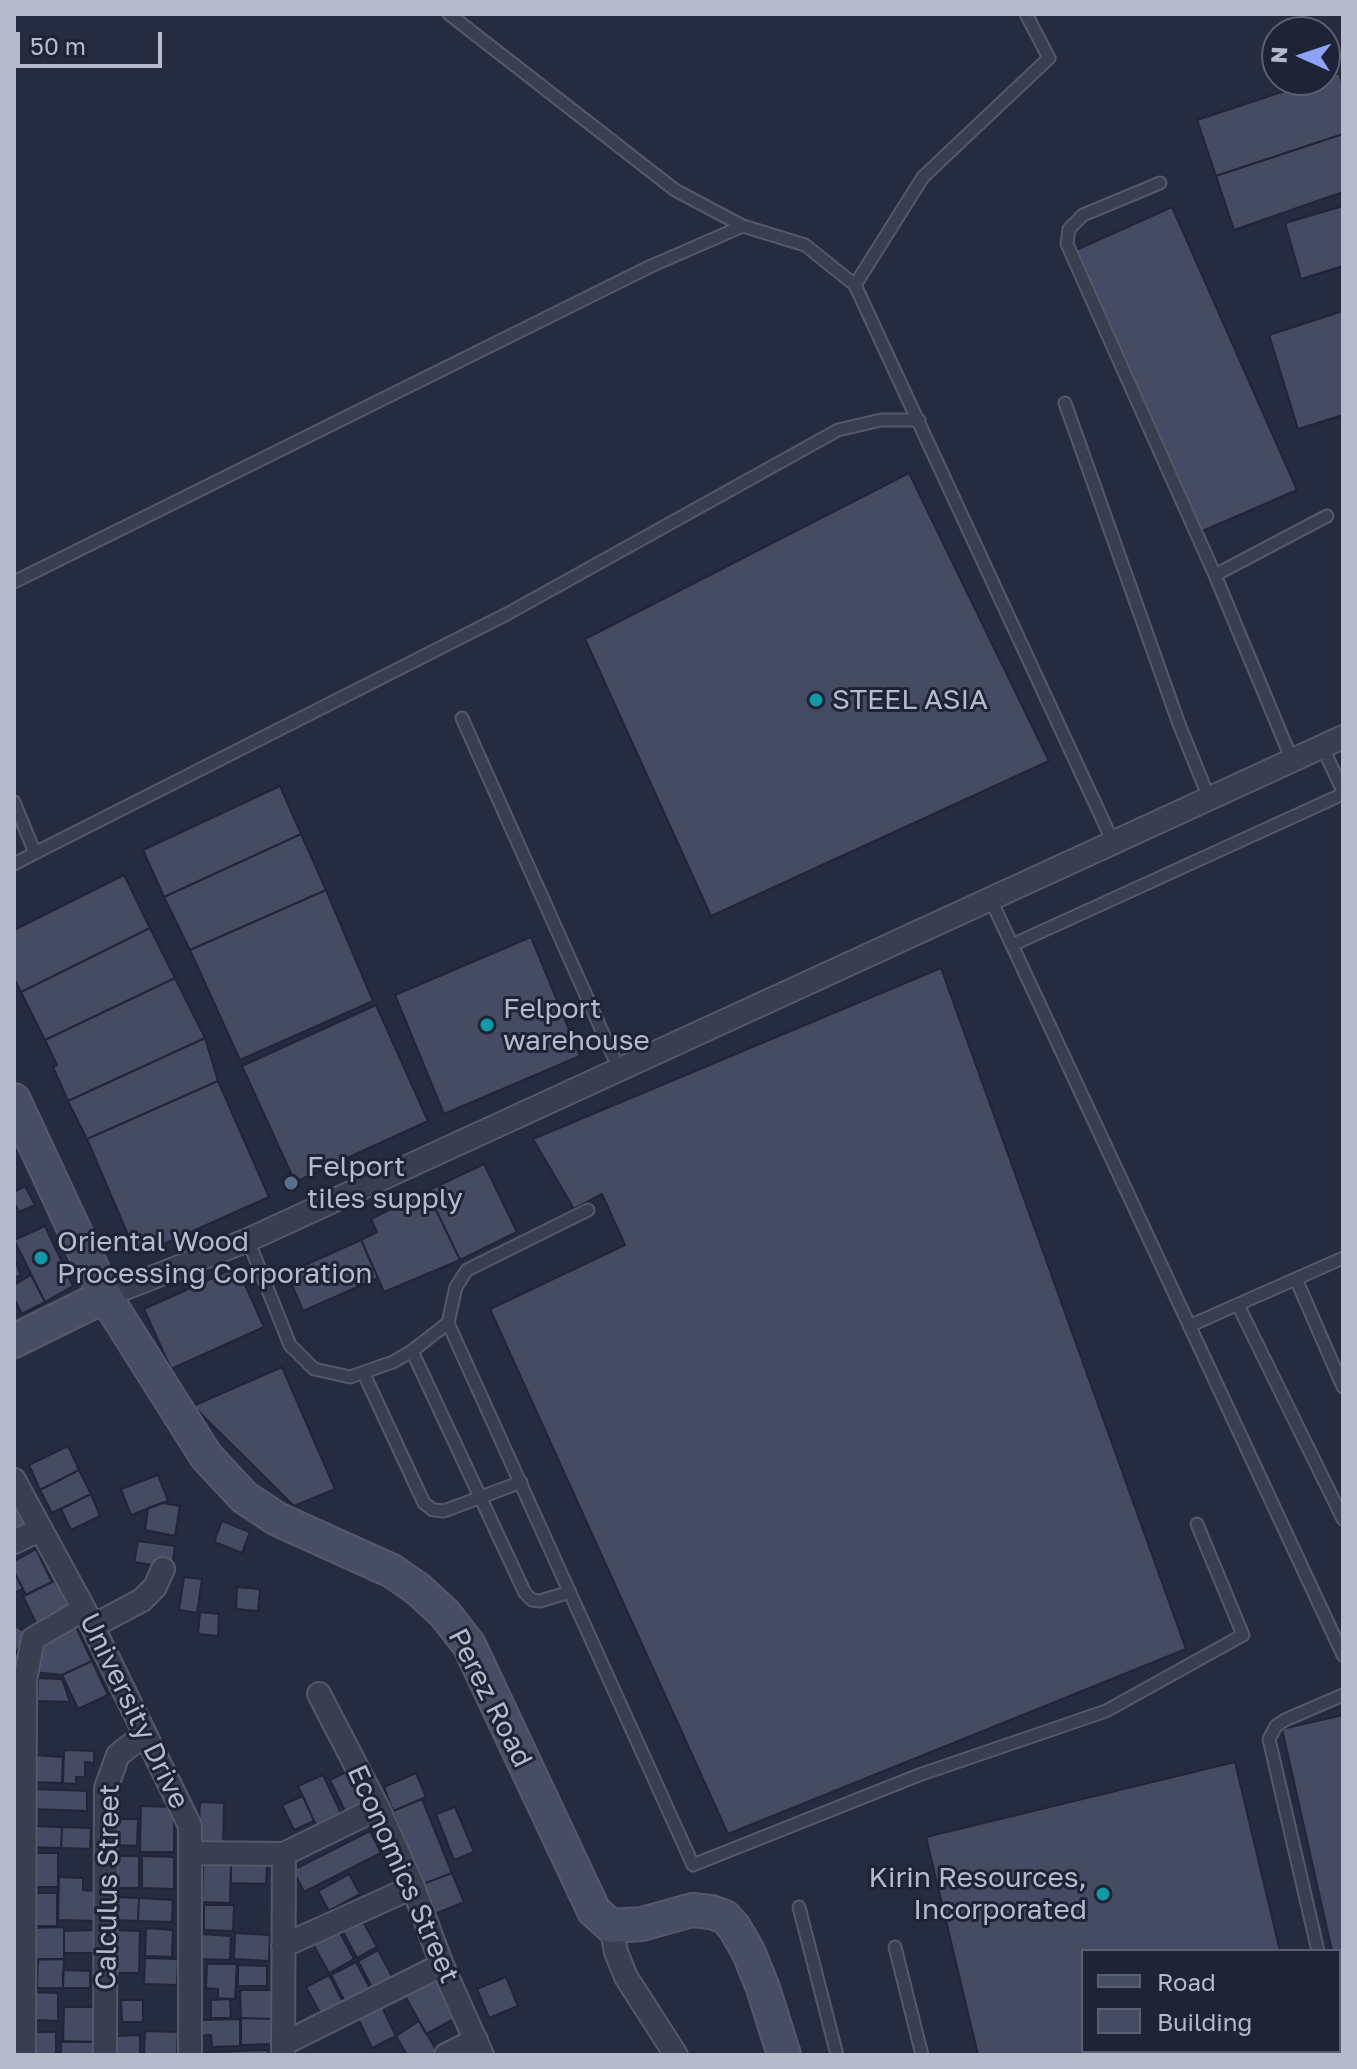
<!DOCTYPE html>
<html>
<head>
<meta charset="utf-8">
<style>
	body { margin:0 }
	#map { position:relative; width:1357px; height:2069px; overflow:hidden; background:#252c40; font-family:"Golos Text",sans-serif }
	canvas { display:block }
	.frame { position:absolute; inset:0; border:16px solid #b6baca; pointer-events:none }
	.legend { position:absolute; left:1081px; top:1949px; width:260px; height:104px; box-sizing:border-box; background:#1e2335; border:2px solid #5b5f71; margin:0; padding:10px 14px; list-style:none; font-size:24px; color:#b6baca }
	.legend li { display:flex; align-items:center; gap:16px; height:40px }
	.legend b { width:40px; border:2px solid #5b5f71 }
	.north { position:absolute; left:1261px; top:16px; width:80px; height:80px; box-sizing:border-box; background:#1e2335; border:2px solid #5b5f71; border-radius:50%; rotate:273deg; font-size:22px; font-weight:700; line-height:32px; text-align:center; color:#b6baca }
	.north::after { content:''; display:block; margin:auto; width:28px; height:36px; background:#8da3f8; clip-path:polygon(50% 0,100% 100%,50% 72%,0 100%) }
	.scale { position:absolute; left:16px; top:32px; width:146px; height:36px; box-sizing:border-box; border:4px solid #b6baca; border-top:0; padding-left:10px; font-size:24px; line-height:28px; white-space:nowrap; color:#b6baca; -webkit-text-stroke:6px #1e2335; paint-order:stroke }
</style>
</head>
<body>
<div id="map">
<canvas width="1357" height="2069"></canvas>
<div class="frame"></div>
<ul class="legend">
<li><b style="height:10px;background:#474d63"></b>Road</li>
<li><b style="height:22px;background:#444b62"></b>Building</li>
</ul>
<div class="north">N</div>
<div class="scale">50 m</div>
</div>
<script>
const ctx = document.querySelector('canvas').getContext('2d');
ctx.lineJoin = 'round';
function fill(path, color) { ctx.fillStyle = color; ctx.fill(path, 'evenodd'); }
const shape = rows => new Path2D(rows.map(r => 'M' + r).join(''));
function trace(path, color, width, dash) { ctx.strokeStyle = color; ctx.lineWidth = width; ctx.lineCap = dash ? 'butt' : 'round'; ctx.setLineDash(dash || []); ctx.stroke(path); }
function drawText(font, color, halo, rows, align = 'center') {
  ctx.font = font + ' "Golos Text",sans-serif'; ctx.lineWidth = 6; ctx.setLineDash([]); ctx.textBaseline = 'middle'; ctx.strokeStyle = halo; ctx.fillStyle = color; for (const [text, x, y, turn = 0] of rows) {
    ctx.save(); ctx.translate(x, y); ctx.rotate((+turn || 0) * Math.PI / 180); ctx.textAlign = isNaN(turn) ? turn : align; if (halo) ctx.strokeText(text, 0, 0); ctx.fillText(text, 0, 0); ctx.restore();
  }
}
const building = shape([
	[1339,73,1343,86,1343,134,1216,176,1197,120,1339,73],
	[1343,134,1343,192,1234,230,1216,176,1343,134],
	[1343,206,1343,266,1301,279,1285,223,1343,206],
	[1172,207,1297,490,1198,533,1074,251,1172,207],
	[1343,311,1343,415,1298,429,1269,335,1343,311],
	[909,473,1049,761,711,916,585,639,909,473],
	[280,786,301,834,164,897,143,850,280,786],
	[301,834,326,890,190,950,164,897,301,834],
	[124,875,150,928,21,992,14,978,14,930,124,875],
	[326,890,373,1001,240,1060,190,950,326,890],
	[150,928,175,978,45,1040,21,992,150,928],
	[531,937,580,1056,444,1114,395,995,531,937],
	[941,968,1186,1649,728,1834,490,1309,625,1245,602,1194,574,1209,533,1139,941,968],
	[175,978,205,1038,68,1101,53,1067,57,1065,45,1040,175,978],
	[376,1005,428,1121,295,1182,242,1066,376,1005],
	[205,1038,218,1081,87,1139,68,1101,205,1038],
	[218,1081,269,1197,137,1256,87,1139,218,1081],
	[484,1164,517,1232,460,1260,427,1191,484,1164],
	[25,1186,35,1205,19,1212,14,1202,14,1192,25,1186],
	[427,1191,460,1260,384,1292,361,1240,377,1232,371,1219,427,1191],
	[45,1226,73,1286,45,1302,14,1240,45,1226],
	[361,1240,378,1278,303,1311,287,1273,361,1240],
	[14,1258,21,1275,14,1278,14,1258],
	[237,1267,264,1327,171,1369,144,1309,237,1267],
	[31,1275,45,1302,22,1314,14,1298,14,1285,31,1275],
	[282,1367,335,1489,294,1506,193,1406,282,1367],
	[68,1446,79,1470,40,1490,29,1465,68,1446],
	[79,1470,91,1494,52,1513,40,1490,79,1470],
	[158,1475,168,1501,131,1515,121,1489,158,1475],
	[91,1494,100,1516,71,1530,61,1509,91,1494],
	[14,1503,26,1525,14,1532,14,1503],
	[162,1503,180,1506,175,1536,145,1530,148,1508,162,1503],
	[222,1521,250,1532,242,1553,214,1542,222,1521],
	[138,1541,175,1546,172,1568,134,1562,138,1541],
	[36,1549,52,1582,26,1595,14,1572,14,1561,36,1549],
	[14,1572,23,1589,14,1593,14,1572],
	[184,1577,202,1579,197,1613,179,1610,184,1577],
	[56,1580,72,1612,39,1629,23,1596,56,1580],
	[237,1587,260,1589,258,1611,236,1609,237,1587],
	[200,1612,219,1614,218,1636,198,1634,200,1612],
	[14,1625,27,1633,15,1654,14,1653,14,1625],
	[76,1627,92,1661,62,1675,33,1672,35,1652,47,1640,76,1627],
	[92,1661,108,1695,78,1709,62,1675,92,1661],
	[38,1678,62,1679,70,1702,37,1701,38,1678],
	[1343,1715,1343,2000,1339,1982,1339,1951,1332,1951,1282,1729,1343,1715],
	[64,1750,94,1751,94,1763,85,1762,85,1777,76,1777,76,1784,63,1783,64,1750],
	[36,1755,63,1757,62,1783,35,1782,36,1755],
	[1235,1762,1280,1951,1083,1951,1083,2051,1229,2051,1212,2055,978,2055,926,1837,1235,1762],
	[356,1767,373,1802,347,1815,330,1780,356,1767],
	[416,1773,426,1797,393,1811,384,1787,416,1773],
	[323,1775,341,1813,316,1825,298,1786,323,1775],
	[34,1789,87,1791,87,1811,33,1809,34,1789],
	[303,1796,314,1821,294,1830,282,1805,303,1796],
	[422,1799,452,1873,423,1884,393,1811,422,1799],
	[200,1802,224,1803,223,1851,198,1850,200,1802],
	[141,1806,174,1807,174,1852,140,1852,141,1806],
	[455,1807,474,1852,454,1860,436,1814,455,1807],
	[116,1819,138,1819,137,1846,115,1845,116,1819],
	[30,1826,62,1827,61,1848,30,1847,30,1826],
	[62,1827,91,1828,90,1849,61,1848,62,1827],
	[370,1831,381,1853,304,1892,293,1870,370,1831],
	[29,1853,58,1853,58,1887,29,1887,29,1853],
	[111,1856,139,1856,139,1888,110,1888,111,1856],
	[142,1856,174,1857,174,1889,142,1888,142,1856],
	[203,1864,231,1865,230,1903,202,1902,203,1864],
	[231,1865,267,1865,266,1884,231,1883,231,1865],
	[452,1873,464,1902,435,1914,423,1884,452,1873],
	[349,1874,360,1894,329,1911,318,1891,349,1874],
	[59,1877,83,1878,83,1890,96,1891,96,1921,58,1920,59,1877],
	[28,1893,57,1893,57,1926,29,1926,28,1893],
	[114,1897,139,1898,138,1921,113,1920,114,1897],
	[139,1898,173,1900,172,1922,138,1921,139,1898],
	[204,1905,234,1905,233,1931,204,1930,204,1905],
	[361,1918,377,1947,357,1958,341,1928,361,1918],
	[64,1927,64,1959,31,1960,31,1928,64,1927],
	[146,1928,173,1930,172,1957,145,1956,146,1928],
	[338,1929,354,1959,329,1973,313,1944,338,1929],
	[96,1930,96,1953,64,1953,64,1931,96,1930],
	[112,1930,140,1931,139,1973,111,1973,112,1930],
	[235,1933,270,1935,269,1961,234,1959,235,1933],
	[202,1934,231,1936,230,1960,201,1959,202,1934],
	[378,1950,395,1982,375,1993,358,1961,378,1950],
	[145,1958,178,1959,177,1985,144,1984,145,1958],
	[38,1959,64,1959,63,1988,37,1988,38,1959],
	[356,1962,373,1994,348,2007,331,1975,356,1962],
	[207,1964,237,1964,235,1999,218,1998,218,1989,206,1988,207,1964],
	[238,1965,267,1966,267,1986,238,1986,238,1965],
	[63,1970,90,1971,90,1988,63,1988,63,1970],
	[329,1975,345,2006,323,2018,306,1987,329,1975],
	[435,1975,458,2017,426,2034,403,1992,435,1975],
	[506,1977,518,2006,489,2018,477,1989,506,1977],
	[240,1990,272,1990,272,2019,241,2018,240,1990],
	[27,1992,58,1993,58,2021,35,2020,27,1992],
	[230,1999,231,2018,211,2018,211,2000,230,1999],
	[121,2000,143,2000,143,2022,122,2022,121,2000],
	[380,2003,396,2036,372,2048,356,2014,380,2003],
	[64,2007,96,2007,97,2042,63,2041,64,2007],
	[241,2018,272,2019,273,2044,241,2045,241,2018],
	[240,2019,240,2046,212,2047,211,2035,201,2036,200,2020,240,2019],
	[419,2021,438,2053,434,2055,407,2055,396,2036,419,2021],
	[145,2031,178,2032,177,2055,144,2055,145,2031],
	[29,2032,56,2032,56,2055,28,2055,29,2032],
	[140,2035,140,2055,115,2055,115,2036,140,2035],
	[61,2042,97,2042,97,2055,61,2055,61,2042],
	[268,2050,268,2055,210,2055,210,2052,268,2050]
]);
fill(building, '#444b62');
trace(building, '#202537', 2);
const lane = shape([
	[449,14,675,190,743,226,805,245,855,285,1113,842],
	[1160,183,1083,215,1069,229,1067,244,1215,575,1292,760],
	[855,285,923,177,1049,58,1026,14],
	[1065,403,1179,724,1209,798],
	[1215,575,1327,516],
	[14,582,649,267,743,226],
	[462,718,619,1069],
	[1322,746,1343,791],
	[14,802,35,853,507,614,838,430,881,420,919,420],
	[14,864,35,853],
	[990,898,1343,1655],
	[1012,945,1343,794],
	[248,1240,290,1345,314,1369,350,1377,393,1362,412,1351,448,1323,456,1287,467,1270,588,1210],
	[1296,1279,1343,1387],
	[1238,1305,1343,1519],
	[448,1323,693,1865,919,1775,1106,1711,1243,1635,1197,1524],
	[1189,1326,1343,1258],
	[412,1351,525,1593,532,1600,540,1601,570,1592],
	[364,1374,424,1503,433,1510,444,1511,521,1482],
	[799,1907,837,2055],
	[895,1947,922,2055],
	[1318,1951,1269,1739,1276,1726,1285,1720,1343,1695],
	[1339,2040,1343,2055]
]);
const street = shape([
	[105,1296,248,1240,1343,737],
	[14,1480,84,1609,190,1826,190,2055],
	[14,1542,41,1529],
	[93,1626,142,1600,155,1587,163,1569],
	[319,1694,378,1808,413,1887,442,1965,482,2055],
	[191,1853,284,1854,378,1808],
	[611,1926,616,1952,626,1977,676,2055],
	[283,1946,413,1887],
	[283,2044,442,1965],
	[24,2055,25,1680,33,1639,84,1609],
	[105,2055,106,1788,118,1755,145,1734],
	[283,2055,284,1854],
	[446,2055,476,2040]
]);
const secondary = shape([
	[14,1100,105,1296,206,1456,244,1497,277,1519,392,1571,418,1589,445,1614,469,1645,594,1911,611,1926,642,1924,692,1910,711,1912,725,1917,734,1927,748,1951,763,1988,784,2055],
	[14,1341,105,1296]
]);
trace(lane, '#54596a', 15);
trace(street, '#54596a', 26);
trace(secondary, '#54596a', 36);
trace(lane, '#393f50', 11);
trace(street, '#393f50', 22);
trace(secondary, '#474d63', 32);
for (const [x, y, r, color] of [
	[816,700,8,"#0f9aa8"],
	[487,1025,8,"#0f9aa8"],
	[291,1183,8,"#5c6f8a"],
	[41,1258,8,"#0f9aa8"],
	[1103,1894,8,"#0f9aa8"]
]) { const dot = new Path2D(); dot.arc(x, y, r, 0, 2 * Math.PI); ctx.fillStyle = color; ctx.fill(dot); trace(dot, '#1e2335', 3); }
drawText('28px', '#b6baca', '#1e2335', [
	["STEEL ASIA",832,700],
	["Felport",503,1009],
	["warehouse",503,1041],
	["Felport",307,1167],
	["tiles supply",307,1199],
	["Oriental Wood",57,1242],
	["Processing Corporation",57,1274],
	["Kirin Resources,",1087,1878,"right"],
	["Incorporated",1087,1910,"right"]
], 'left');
drawText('28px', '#b6baca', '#1e2335', [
	["Perez Road",490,1698,63],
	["University Drive",134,1711,64],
	["Economics Street",403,1874,66],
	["Calculus Street",108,1887,-89]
]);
</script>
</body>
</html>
